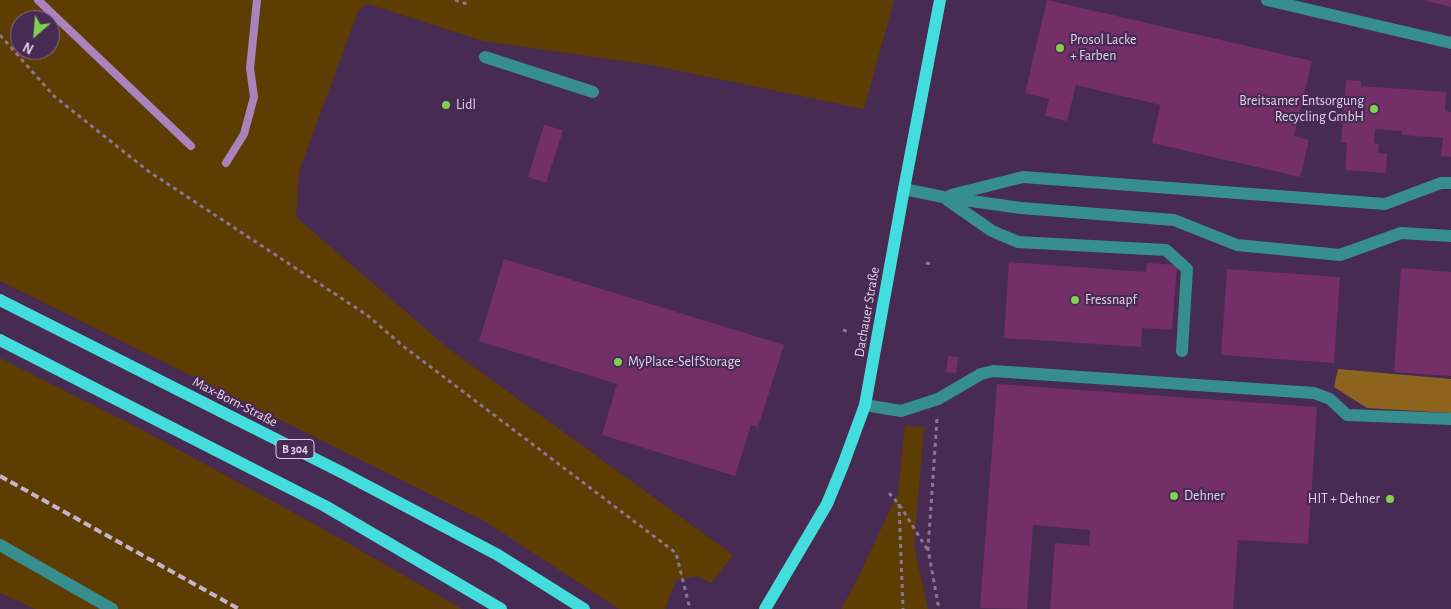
<!DOCTYPE html>
<html>
<head>
<meta charset="utf-8">
<style>
	body { margin:0 }
	#map { position:relative; width:1451px; height:609px; overflow:hidden; background:#472b53; font-family:"Alegreya Sans",sans-serif }
	canvas { display:block }
	.north { position:absolute; left:10px; top:10px; width:50px; height:50px; box-sizing:border-box; background:#472b53; border:1px solid #846d8f; border-radius:50%; rotate:207deg; font-size:14px; font-weight:700; line-height:20px; text-align:center; color:#e0d0e8 }
	.north::after { content:''; display:block; margin:auto; width:18px; height:22px; background:#82d04f; clip-path:polygon(50% 0,100% 100%,50% 72%,0 100%) }
</style>
</head>
<body>
<div id="map">
<canvas width="1451" height="609"></canvas>
<div class="north">N</div>
</div>
<script>
const ctx = document.querySelector('canvas').getContext('2d');
ctx.lineJoin = 'round';
function fill(path, color) { ctx.fillStyle = color; ctx.fill(path, 'evenodd'); }
const shape = rows => new Path2D(rows.map(r => 'M' + r).join(''));
function trace(path, color, width, dash) { ctx.strokeStyle = color; ctx.lineWidth = width; ctx.lineCap = dash ? 'butt' : 'round'; ctx.setLineDash(dash || []); ctx.stroke(path); }
function drawText(font, color, halo, rows, align = 'center') {
  ctx.font = font + ' "Alegreya Sans",sans-serif'; ctx.lineWidth = 4.5; ctx.setLineDash([]); ctx.textBaseline = 'middle'; ctx.strokeStyle = halo; ctx.fillStyle = color; for (const [text, x, y, turn = 0] of rows) {
    ctx.save(); ctx.translate(x, y); ctx.rotate((+turn || 0) * Math.PI / 180); ctx.textAlign = isNaN(turn) ? turn : align; if (halo) ctx.strokeText(text, 0, 0); ctx.fillText(text, 0, 0); ctx.restore();
  }
}
fill(shape([
	[0,0,894,0,864,109,651,65,483,41,368,4,359,9,299,171,296,217,449,349,733,555,711,583,697,576,676,580,665,609,619,609,486,522,0,281],
	[20,20,50,20,50,50,20,50],
	[0,358,137,427,318,526,462,609,35,609,0,593],
	[905,426,924,427,914,546,928,609,841,609,857,580,898,493]
]), '#5d3d02');
fill(shape([
	[1338,369,1451,379,1451,413,1367,408,1334,387]
]), '#8d631e');
trace(shape([
	[38,0,191,146],
	[226,163,244,134,254,97,250,68,257,0]
]), '#ac82bd', 8);
fill(shape([
	[1047,0,1312,61,1294,136,1309,140,1300,177,1152,143,1160,105,1076,85,1067,121,1045,116,1049,99,1025,93],
	[1425,0,1451,0,1451,7,1425,1],
	[1346,80,1361,81,1361,86,1446,92,1445,111,1451,112,1451,157,1441,156,1443,138,1402,135,1402,131,1375,129,1374,143,1379,144,1378,153,1387,154,1386,173,1345,170,1347,143,1341,142],
	[544,125,563,130,546,183,528,177],
	[504,259,784,345,758,427,751,425,735,476,602,435,617,384,479,341],
	[1009,262,1146,272,1147,263,1177,265,1172,330,1142,328,1141,347,1004,338],
	[1401,268,1451,272,1451,376,1394,372],
	[1227,269,1340,277,1334,363,1221,355],
	[948,356,958,357,956,373,946,372],
	[997,384,1317,407,1308,544,1238,540,1233,609,1050,609,1055,543,1089,546,1090,530,1033,525,1027,609,980,608]
]), '#742e68');
trace(shape([
	[455,0,467,4],
	[0,35,54,96,148,171,367,315,403,346,676,553,690,609],
	[926,263,931,264],
	[843,330,849,332],
	[937,419,928,549,938,604,941,609],
	[889,493,899,504,927,549],
	[899,504,903,609]
]), '#8c7596', 3, [4, 4]);
trace(shape([
	[1267,0,1451,43],
	[485,57,593,92],
	[904,189,943,197,1021,208,1174,220,1237,245,1340,255,1401,233,1451,236],
	[951,195,1023,177,1385,204,1441,183,1451,183],
	[946,199,992,231,1018,242,1166,250,1187,269,1182,351],
	[865,405,901,411,938,399,981,374,993,371,1314,393,1330,399,1347,415,1451,419],
	[0,545,112,609]
]), '#368e8e', 12);
trace(shape([
	[0,300,341,472,498,555,584,609],
	[0,340,325,506,501,609],
	[765,609,827,504,843,465,865,405,904,189,940,0]
]), '#43dddd', 12);
trace(shape([
	[0,476,239,609]
]), '#c6b4cf', 4, [8, 4]);
for (const [x, y, r, color] of [
	[1060,48,5,"#82d04f"],
	[446,105,5,"#82d04f"],
	[1374,109,5,"#82d04f"],
	[1075,300,5,"#82d04f"],
	[618,362,5,"#82d04f"],
	[1174,496,5,"#82d04f"],
	[1390,499,5,"#82d04f"]
]) { const dot = new Path2D(); dot.arc(x, y, r, 0, 2 * Math.PI); ctx.fillStyle = color; ctx.fill(dot); trace(dot, '#472b53', 2); }
for (const [x, y, w] of [
	[295,449,38]
]) { const box = new Path2D(); box.roundRect(x - w / 2, y - 9.5, w, 19, 4); ctx.fillStyle = '#472b53'; ctx.fill(box); trace(box, '#e0d0e8', 1); }
drawText('bold 12px', '#e0d0e8', null, [
	["B 304",295,449]
]);
drawText('14px', '#e0d0e8', '#472b53', [
	["Prosol Lacke",1070,40],
	["+ Farben",1070,56],
	["Breitsamer Entsorgung",1364,101,"right"],
	["Recycling GmbH",1364,117,"right"],
	["Lidl",456,105],
	["Fressnapf",1085,300],
	["MyPlace-SelfStorage",628,362],
	["Dehner",1184,496],
	["HIT + Dehner",1380,499,"right"]
], 'left');
drawText('14px', '#e0d0e8', '#472b53', [
	["Dachauer Straße",867,312,-80],
	["Max-Born-Straße",235,402,27]
]);
</script>
</body>
</html>
